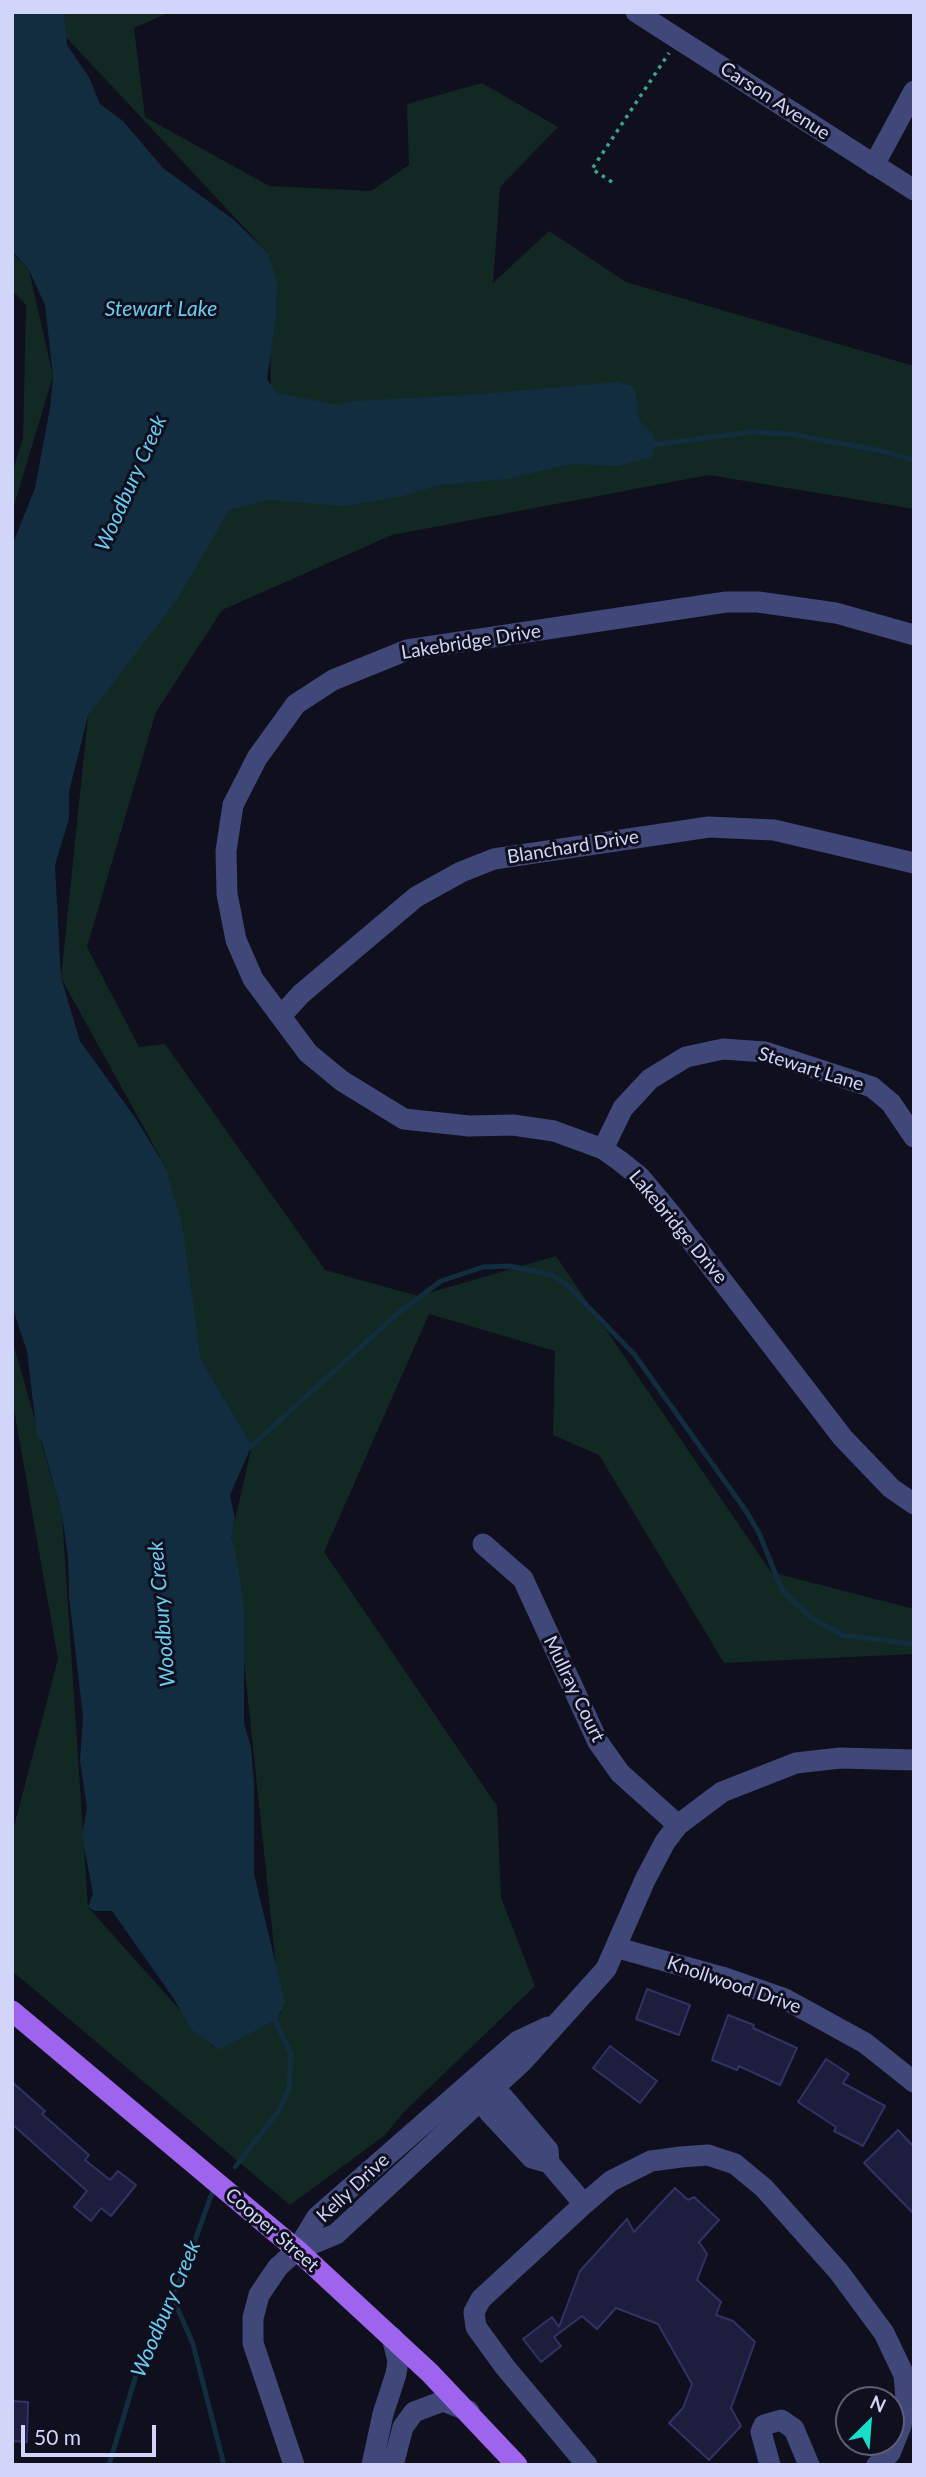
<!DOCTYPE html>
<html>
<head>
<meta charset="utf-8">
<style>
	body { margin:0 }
	#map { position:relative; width:926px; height:2477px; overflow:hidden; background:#0f0f1e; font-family:Lato,sans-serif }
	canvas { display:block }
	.frame { position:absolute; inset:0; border:14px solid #d1d5fa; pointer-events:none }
	.north { position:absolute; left:835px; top:2386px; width:70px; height:70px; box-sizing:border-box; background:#0f0f1e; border:2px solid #5d5e76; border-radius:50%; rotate:25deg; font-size:19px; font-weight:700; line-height:28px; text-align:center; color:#d1d5fa }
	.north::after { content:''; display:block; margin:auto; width:24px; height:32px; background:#18dfca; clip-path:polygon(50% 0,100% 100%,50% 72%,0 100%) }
	.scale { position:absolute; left:21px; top:2425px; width:135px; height:32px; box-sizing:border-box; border:4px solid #d1d5fa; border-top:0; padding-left:9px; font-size:21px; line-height:24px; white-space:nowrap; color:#d1d5fa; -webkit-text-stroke:5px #0f0f1e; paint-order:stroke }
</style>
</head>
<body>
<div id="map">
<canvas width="926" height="2477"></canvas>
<div class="frame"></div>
<div class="north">N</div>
<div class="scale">50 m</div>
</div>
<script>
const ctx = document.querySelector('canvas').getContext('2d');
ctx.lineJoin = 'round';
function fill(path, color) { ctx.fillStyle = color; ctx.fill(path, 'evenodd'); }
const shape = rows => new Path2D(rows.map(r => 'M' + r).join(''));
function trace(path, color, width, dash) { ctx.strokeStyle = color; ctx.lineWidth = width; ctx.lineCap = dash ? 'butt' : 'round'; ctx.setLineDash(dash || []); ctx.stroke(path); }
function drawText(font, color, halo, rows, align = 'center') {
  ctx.font = font + ' Lato,sans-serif'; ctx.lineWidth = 6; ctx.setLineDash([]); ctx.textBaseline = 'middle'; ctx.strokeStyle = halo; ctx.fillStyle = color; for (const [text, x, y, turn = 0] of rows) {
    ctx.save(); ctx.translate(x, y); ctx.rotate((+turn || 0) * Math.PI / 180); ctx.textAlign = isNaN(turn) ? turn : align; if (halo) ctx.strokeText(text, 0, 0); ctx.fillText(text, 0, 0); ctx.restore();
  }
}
fill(shape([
	[64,12,170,12,134,28,145,117,269,186,371,191,409,165,407,104,482,83,558,127,500,187,493,283,549,231,626,282,914,366,914,509,709,475,392,535,222,610,156,712,87,947,139,1047,165,1044,325,1270,418,1296,556,1256,771,1572,914,1609,914,1654,724,1663,599,1455,553,1435,555,1351,429,1314,324,1552,497,1806,501,1897,535,1986,404,2112,384,2136,290,2205,12,1971,12,1834,58,1659,12,1398,12,1339,62,1515,88,1907,213,2047,281,2014,231,1538,252,1445,201,1359,165,1166,61,978,88,716,229,510,271,388,268,253,65,36],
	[12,253,29,270,53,376,12,512,12,473,23,439,26,305,12,290]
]), '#122823');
fill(shape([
	[12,12,64,12,67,45,89,77,100,104,123,121,163,168,234,220,268,253,277,282,276,316,267,379,277,393,339,405,355,401,483,394,617,382,632,386,636,391,639,420,652,433,656,443,652,457,618,466,570,464,507,479,440,485,403,496,343,506,269,500,229,510,178,598,88,716,69,791,69,819,55,865,61,978,80,1041,134,1116,165,1166,182,1224,201,1359,252,1445,230,1495,235,1519,231,1538,236,1552,244,1609,244,1723,251,1748,254,1783,254,1874,285,2002,277,2019,219,2050,191,2029,174,1999,112,1911,94,1911,88,1907,93,1894,82,1836,87,1808,80,1761,83,1716,69,1597,68,1557,62,1515,42,1442,37,1436,27,1351,12,1306,12,546,35,488,50,408,53,376,45,305,29,270,12,251]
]), '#122d3f');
trace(shape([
	[651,445,751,432,790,434,882,451,914,460],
	[247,1450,397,1314,441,1281,483,1267,510,1266,552,1275,567,1285,634,1354,746,1511,759,1533,782,1590,810,1617,842,1635,914,1644],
	[235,2167,278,2112,289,2089,291,2054,272,2014],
	[173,2298,193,2344,224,2465],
	[109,2465,137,2372,184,2271,212,2193]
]), '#122d3f', 5);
const building = shape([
	[647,1989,690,2005,679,2035,636,2019,647,1989],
	[728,2015,754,2025,753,2028,797,2048,780,2085,739,2066,737,2070,712,2060,728,2015],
	[610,2046,657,2081,640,2103,593,2068,610,2046],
	[826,2059,849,2074,843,2083,885,2106,863,2146,834,2131,836,2127,798,2102,826,2059],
	[12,2082,45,2111,42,2114,89,2155,85,2160,110,2180,118,2171,136,2185,111,2216,101,2208,91,2221,74,2207,87,2191,12,2124,12,2082],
	[898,2130,914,2147,914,2214,864,2163,898,2130],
	[675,2188,688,2200,694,2197,719,2220,699,2242,707,2254,697,2280,721,2302,716,2315,733,2321,755,2342,731,2408,741,2426,709,2460,669,2423,683,2408,692,2384,658,2324,616,2308,597,2329,582,2316,554,2337,561,2346,541,2362,523,2339,552,2317,559,2327,580,2271,627,2219,634,2232,675,2188],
	[12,2401,28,2402,27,2442,12,2441,12,2401]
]);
fill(building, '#1d1d3d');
trace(building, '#313267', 2);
trace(shape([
	[612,182,592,169,669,53]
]), '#3aa589', 3.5, [3.5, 5]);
trace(shape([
	[636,12,914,190],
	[874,165,914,91],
	[914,635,836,613,758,602,726,602,407,650,333,680,296,704,257,758,233,805,226,851,227,894,236,940,253,979,308,1053,342,1081,404,1119,469,1126,513,1125,554,1131,603,1149,620,1161,640,1177,670,1213,843,1438,891,1488,914,1504],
	[281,1016,301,994,416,897,461,872,494,859,709,827,774,830,914,863],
	[603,1149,623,1108,650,1079,686,1057,723,1049,765,1052,872,1087,891,1103,914,1137],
	[483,1544,523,1579,598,1742,620,1773,678,1825],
	[618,1948,722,1977,785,1999,865,2043,914,2082],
	[481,2086,488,2094,503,2097,548,2150,549,2163,532,2158,489,2112,488,2094],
	[549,2163,584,2204,481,2299,474,2312,476,2327,505,2367,587,2465],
	[584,2204,611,2181,651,2161,681,2157,708,2155,735,2164,764,2188,839,2272,884,2333,904,2375,906,2398,901,2426,890,2453,877,2465],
	[297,2250,336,2234,523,2061,606,1969,645,1880,665,1842,678,1825,722,1792,796,1763,840,1758,914,1760],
	[294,2465,253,2343,253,2318,259,2295,278,2267,297,2250,317,2217,518,2041,548,2027],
	[372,2465,383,2414,396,2374,398,2361,392,2337],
	[393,2465,403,2427,414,2412,443,2401,469,2411],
	[770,2465,761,2432,764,2425,781,2420,794,2429,809,2465]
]), '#3f4878', 21);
trace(shape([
	[12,2011,297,2250,430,2373,517,2465]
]), '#9e64ee', 21);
drawText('19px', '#d1d5fa', '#0f0f1e', [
	["Carson Avenue",775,101,33],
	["Lakebridge Drive",471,642,-9],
	["Blanchard Drive",573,847,-9],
	["Stewart Lane",811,1069,17],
	["Lakebridge Drive",678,1227,50],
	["Mullray Court",574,1689,64],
	["Knollwood Drive",734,1985,19],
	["Kelly Drive",353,2188,-43],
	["Cooper Street",272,2230,41]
]);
drawText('italic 21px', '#6accef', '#0f0f1e', [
	["Stewart Lake",161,309],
	["Woodbury Creek",131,483,-66],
	["Woodbury Creek",162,1614,-95],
	["Woodbury Creek",166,2309,-67]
]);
</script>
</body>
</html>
